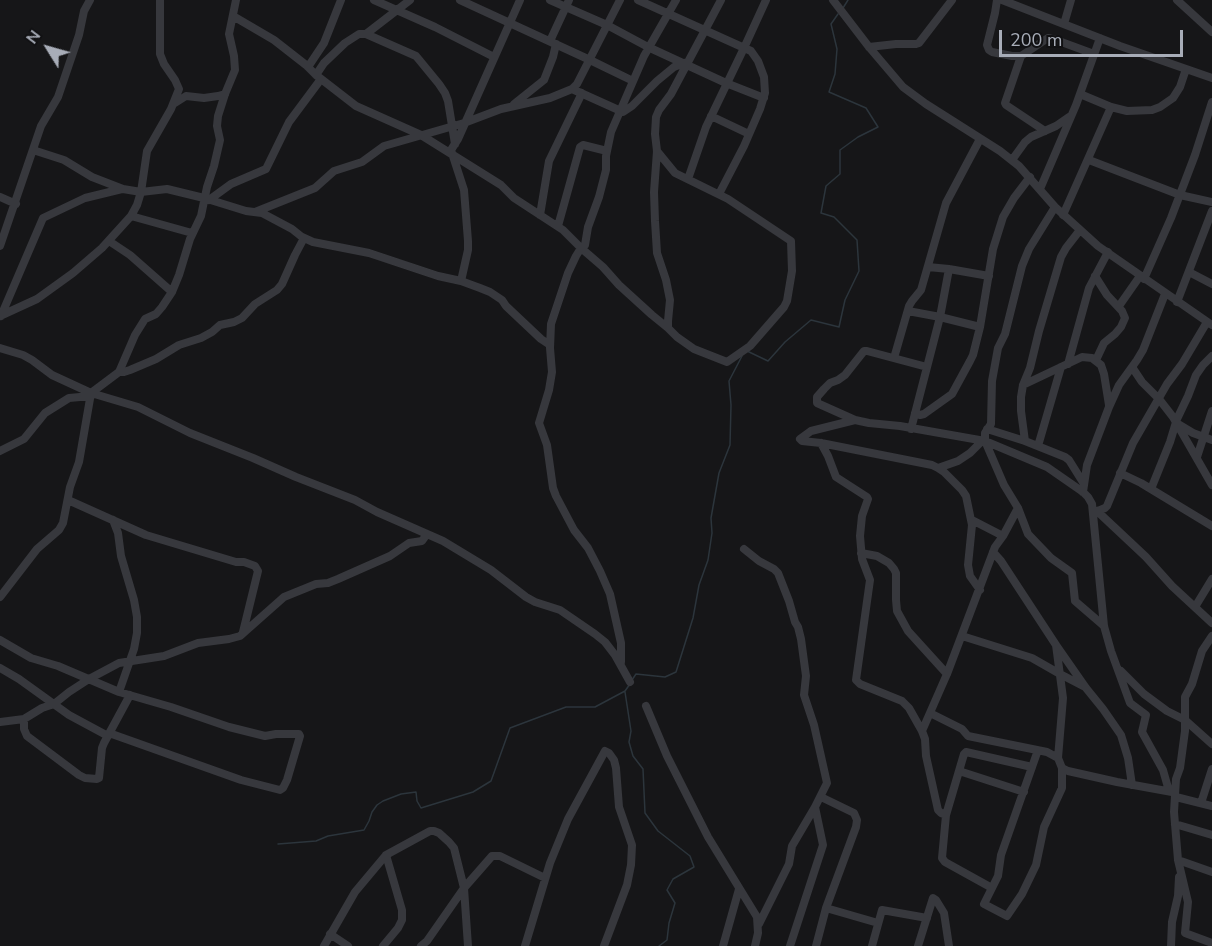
<!DOCTYPE html>
<html>
<head>
<meta charset="utf-8">
<style>
	body { margin:0 }
	#map { position:relative; width:1212px; height:946px; overflow:hidden; background:#161618; font-family:"Nunito Sans",sans-serif }
	canvas { display:block }
	.north { position:absolute; left:18px; top:18px; width:60px; height:60px; -webkit-text-stroke:4px #111113; paint-order:stroke; rotate:307deg; font-size:16px; font-weight:700; line-height:24px; text-align:center; color:#a8adb8 }
	.north::after { content:''; display:block; margin:auto; width:21px; height:27px; background:#a8adb8; clip-path:polygon(50% 0,100% 100%,50% 72%,0 100%) }
	.scale { position:absolute; left:999px; top:30px; width:184px; height:27px; box-sizing:border-box; border:3px solid #a8adb8; border-top:0; padding-left:8px; font-size:18px; line-height:21px; white-space:nowrap; color:#a8adb8; -webkit-text-stroke:4px #111113; paint-order:stroke }
</style>
</head>
<body>
<div id="map">
<canvas width="1212" height="946"></canvas>
<div class="north">N</div>
<div class="scale">200 m</div>
</div>
<script>
const ctx = document.querySelector('canvas').getContext('2d');
ctx.lineJoin = 'round';
const shape = rows => new Path2D(rows.map(r => 'M' + r).join(''));
function trace(path, color, width, dash) { ctx.strokeStyle = color; ctx.lineWidth = width; ctx.lineCap = dash ? 'butt' : 'round'; ctx.setLineDash(dash || []); ctx.stroke(path); }
trace(shape([
	[843,8,848,0],
	[747,351,768,361,785,342,811,320,839,327,845,300,859,271,857,240,834,217,821,213,826,186,840,174,840,150,858,137,878,127,866,108,829,92,835,74,837,49,831,24,838,14],
	[632,680,636,674,665,677,676,672,693,618,699,585,708,560,712,533,711,518,719,473,730,445,731,405,729,381,742,356],
	[625,692,631,731,629,742,633,756,643,769,645,813,658,831,690,856,694,867,673,879,667,890,675,903,669,923,667,940,659,946],
	[278,844,316,841,328,836,364,830,369,821,372,812,377,805,383,801,401,794,416,792,417,801,421,808,473,792,491,781,510,728,566,707,595,707,625,691,630,684]
]), '#2c353c', 1.5);
trace(shape([
	[374,0,435,27,494,57],
	[460,0,590,60,633,81],
	[550,0,607,25,648,47,726,83,764,98],
	[638,0,751,51,758,61,764,77,765,93,760,109,744,146,719,194],
	[833,0,869,47,903,87,926,104,1000,151,1019,166,1055,207,1098,246,1212,325],
	[997,0,995,13,987,45,989,50,992,52,1012,56,1021,56,1048,38,1056,40,1094,54],
	[1002,0,1120,46,1212,78],
	[1177,0,1212,32],
	[233,16,274,40,306,65,316,75,356,106,421,135,501,185,514,198,563,230,581,248,603,267,619,285,652,315,668,328],
	[1064,24,1071,0],
	[366,34,410,0],
	[550,41,569,0],
	[869,47,896,44,916,44,919,43,952,0],
	[1021,56,1005,103,1006,105,1045,131],
	[308,67,324,43,341,0],
	[316,75,324,63,345,43,359,34,366,34,416,56,439,84,445,93,448,101,455,144],
	[572,89,623,112,632,106,657,81,674,67,684,63],
	[1080,94,1111,107,1127,111,1152,110,1160,107,1173,98,1180,87,1186,69],
	[175,103,186,96,204,98,218,96,225,94],
	[514,104,544,80,553,57,556,44],
	[711,116,749,134],
	[33,150,64,160,92,177,123,189,141,192,167,189,204,198,246,211,262,213,292,229,302,237,313,242,369,253,438,276,461,281,480,288,490,292,502,300,506,306,541,339,550,345],
	[657,151,675,173,728,199,791,241,792,271,787,301,784,307,750,346,727,362,694,349,677,337,668,328,668,321,670,300,666,280,657,253,655,221,654,192,657,151,655,134,656,117,659,110,671,94,721,0],
	[1012,160,1025,142,1031,137,1056,126,1069,117],
	[1089,160,1180,195,1212,202],
	[688,179,706,127,744,48,766,0],
	[1040,189,1076,105,1100,38],
	[0,197,16,204],
	[209,200,231,184,266,169,289,122,321,79],
	[1055,207,1029,249,1022,266,1005,334,998,348,992,381,991,424,985,433,985,441,1004,485,1018,508,1028,534,1051,558,1072,573,1075,601,1104,626],
	[255,212,315,188,334,171,362,162,384,146,464,123,501,109,550,98,572,89,577,84,620,0],
	[540,215,549,161,582,93],
	[1063,215,1111,107],
	[131,216,192,233],
	[558,226,580,147,583,145,607,151],
	[109,241,130,255,172,292],
	[0,246,41,126,58,97,79,35,84,11,90,0],
	[928,267,949,269,989,276],
	[1189,272,1212,284],
	[1095,276,1107,295,1122,311,1125,318,1121,327,1115,334,1104,343,1096,360],
	[1144,279,1171,218,1195,155,1212,102],
	[461,281,468,250,468,241,464,190,451,150,458,139,520,0],
	[1177,302,1212,211],
	[1119,306,1140,276],
	[908,311,940,317,980,327],
	[0,316,37,299,73,273,102,248,131,216,137,205,141,192,147,151,171,109,179,89,175,80,164,64,160,54,160,0],
	[1,316,43,218,85,198,122,189],
	[0,348,23,355,32,360,52,375,91,393,138,407,190,433,253,458,296,477,355,500,377,512,443,541,491,570,526,597,535,602,560,610,595,634,605,642,615,655,630,682],
	[894,358,909,306,912,301,921,290,946,203,980,139],
	[1068,364,1089,288,1108,252],
	[927,367,867,351,864,351,845,375,838,380,830,383,824,389,817,397,817,403,855,420,869,423,900,426,985,441,1047,467,1083,492,1088,497,1092,504,1104,626,1111,651,1130,703,1146,715,1142,732,1163,770,1169,791],
	[1132,367,1142,382,1159,399,1173,417,1212,485],
	[119,372,124,372,130,370,156,359,179,345,201,338,212,332,220,325,234,322,242,318,255,304,277,290,282,284,295,255,304,238],
	[1023,385,1082,357,1092,358,1101,365,1104,374,1109,405],
	[915,413,920,415,924,414,952,394,970,361,973,355,980,327,993,249,1003,217,1014,198,1030,177],
	[1178,424,1193,433,1212,440],
	[911,429,940,317,949,269],
	[987,429,1025,441,1065,457,1069,460,1084,484],
	[800,439,802,441,821,443,932,465,938,468,944,472,962,490,966,496,972,525,968,565,970,576,980,590],
	[800,439,811,431,855,420],
	[1025,441,1021,411,1021,397,1023,385,1030,368,1039,331,1061,257,1066,248,1080,230],
	[821,443,828,456,836,477,867,497,868,499,862,516,860,536,862,559,870,580,856,680,860,684,902,701,909,708,922,731,925,739,926,756,938,810,941,813,946,815],
	[1038,446,1061,367],
	[0,451,24,439,45,413,69,398,91,396],
	[1197,457,1212,411],
	[938,468,958,461,970,453,983,440],
	[1120,473,1141,483,1212,526],
	[1151,489,1170,442,1177,419,1188,396,1196,375,1203,365,1212,356],
	[1083,492,1087,465,1109,407,1119,385,1137,360,1143,350,1165,294],
	[68,500,146,535,236,562,244,562,255,566,258,571,243,632],
	[1097,511,1146,557,1172,586,1212,623],
	[1093,513,1105,508,1107,506,1133,443,1167,384,1182,364,1207,322],
	[113,520,118,533,121,556,134,600,137,617,137,633,134,649,119,692],
	[972,520,1003,536],
	[744,549,759,561,774,569,778,573,789,601,795,622,798,627,801,639,806,676,804,695,814,725,827,783,815,807,823,845,790,946],
	[993,552,1001,561,1056,645,1086,688,1103,709,1121,735,1128,758,1132,785],
	[861,553,877,556,889,563,894,569,896,573,896,600,897,611,908,631,947,674],
	[0,597,37,549,59,530,63,523,70,487,79,462,91,393,119,372,135,335,145,319,156,314,162,307,172,292,179,275,190,239,201,216,207,187,214,166,220,140,217,126,218,116,225,94,235,70,234,56,229,34,236,0],
	[1195,607,1212,579],
	[962,636,1032,658,1060,674,1085,687],
	[1212,636,1202,651,1192,684,1185,697,1185,731,1180,768,1176,779,1174,812,1178,860,1188,902,1185,933,1212,943],
	[0,640,31,658,58,666,119,692,171,707,229,727,265,736,276,734,299,734,300,736,287,780,283,788,280,790,241,780,109,733],
	[621,662,621,643,610,594,600,571,588,548,574,530,556,496,553,488,547,445,539,423,549,390,552,372,550,348,551,324,568,273,576,256,581,248,585,245,588,227,599,197,606,170,606,156,611,132,644,56,676,0],
	[0,668,19,679,69,715,108,736],
	[1121,671,1144,694,1167,711,1185,720,1212,744],
	[646,706,667,756,708,837,757,917,758,933,755,946],
	[930,713,962,729,968,736,1047,752,1058,758],
	[24,719,24,729,27,736,79,775,85,778,97,779,99,778,102,748,104,743,130,695],
	[0,722,24,719,42,708,54,704,69,692,89,679,119,663,164,656,198,643,229,639,240,636,284,597,316,584,328,583,338,579,390,556,409,543,422,541,427,534],
	[922,731,947,674,995,547,1003,536,1018,508],
	[1038,750,1001,855,998,876,984,904,1007,916,1022,894,1036,865,1044,827,1062,788,1062,768,1058,758,1063,698,1056,645],
	[1062,768,1068,771,1117,782,1172,792],
	[959,771,1024,792],
	[1176,797,1212,806],
	[1201,803,1212,769],
	[1175,824,1212,835],
	[1178,860,1212,872],
	[992,888,945,862,942,858,946,815,964,754,966,752,1032,767],
	[826,908,878,923],
	[759,924,789,864,792,846,815,807],
	[330,934,348,946],
	[324,946,355,892,386,855,430,831,434,831,439,833,449,842,454,848,464,888,468,946],
	[383,946,398,928,402,920,402,910,386,855],
	[421,946,427,941,464,888,492,856,500,856,545,878],
	[525,946,550,863,568,819,605,751,609,753,614,760,616,768,619,807,632,845,631,865,627,885,604,946],
	[723,946,739,889],
	[816,946,826,908,856,827,857,820,854,813,821,797],
	[872,946,882,910,927,918],
	[918,946,933,898,936,900,944,913,949,946],
	[1171,946,1172,922,1178,896,1179,877]
]), '#37383d', 8);
</script>
</body>
</html>
